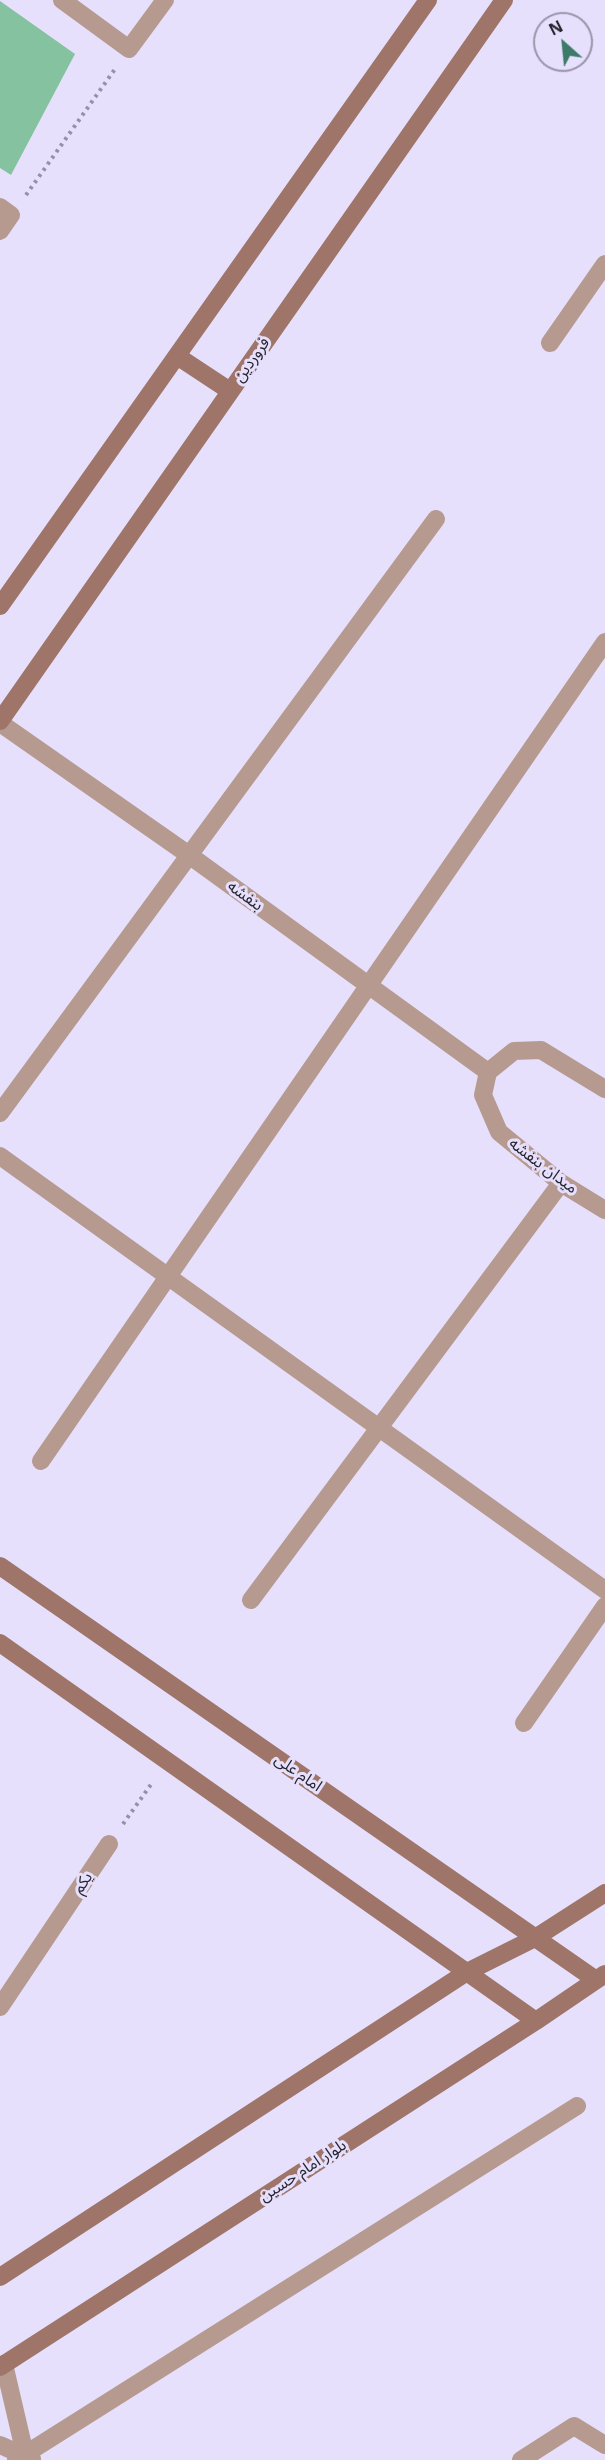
<!DOCTYPE html>
<html>
<head>
<meta charset="utf-8">
<style>
	body { margin:0 }
	#map { position:relative; width:605px; height:2460px; overflow:hidden; background:#e6e0fd; font-family:"Noto Sans",sans-serif }
	canvas { display:block }
	.north { position:absolute; left:533px; top:12px; width:60px; height:60px; box-sizing:border-box; background:#e6e0fd; border:2px solid #9a95ab; border-radius:50%; rotate:333deg; font-size:16px; font-weight:700; line-height:24px; text-align:center; color:#272530 }
	.north::after { content:''; display:block; margin:auto; width:21px; height:27px; background:#3c7b68; clip-path:polygon(50% 0,100% 100%,50% 72%,0 100%) }
</style>
</head>
<body>
<div id="map">
<canvas width="605" height="2460"></canvas>
<div class="north">N</div>
</div>
<script>
const ctx = document.querySelector('canvas').getContext('2d');
ctx.lineJoin = 'round';
function fill(path, color) { ctx.fillStyle = color; ctx.fill(path, 'evenodd'); }
const shape = rows => new Path2D(rows.map(r => 'M' + r).join(''));
function trace(path, color, width, dash) { ctx.strokeStyle = color; ctx.lineWidth = width; ctx.lineCap = dash ? 'butt' : 'round'; ctx.setLineDash(dash || []); ctx.stroke(path); }
function drawText(font, color, halo, rows, align = 'center') {
  ctx.font = font + ' "Noto Sans","Noto Sans Arabic",sans-serif'; ctx.lineWidth = 6; ctx.setLineDash([]); ctx.textBaseline = 'middle'; ctx.strokeStyle = halo; ctx.fillStyle = color; for (const [text, x, y, turn = 0] of rows) {
    ctx.save(); ctx.translate(x, y); ctx.rotate((+turn || 0) * Math.PI / 180); ctx.textAlign = isNaN(turn) ? turn : align; if (halo) ctx.strokeText(text, 0, 0); ctx.fillText(text, 0, 0); ctx.restore();
  }
}
fill(shape([
	[0,1,75,54,11,175,0,168]
]), '#85c2a0');
trace(shape([
	[26,195,115,69],
	[123,1824,152,1783]
]), '#9590a6', 4, [3, 4.5]);
trace(shape([
	[62,0,129,49,165,0],
	[0,207,11,215,0,231],
	[550,343,605,264],
	[0,723,189,855,488,1072],
	[605,1089,541,1050,514,1051,488,1072,483,1095,499,1132,561,1183,605,1210],
	[0,1113,436,519],
	[0,1156,605,1590],
	[41,1461,605,642],
	[251,1600,561,1183],
	[524,1723,605,1606],
	[0,2007,109,1844],
	[4,2364,25,2454],
	[0,2445,32,2459],
	[16,2460,577,2106],
	[521,2460,574,2426,605,2445]
]), '#b69a90', 18);
trace(shape([
	[177,356,230,391],
	[0,606,428,0],
	[0,721,504,0],
	[0,1566,596,1980],
	[0,1643,536,2021],
	[0,2277,467,1972,535,1938,605,1893],
	[0,2367,536,2021,605,1974]
]), '#9e7568', 18);
drawText('16px', '#272530', '#e6e0fd', [
	["فروردین",252,360,-55],
	["بنفشه",245,896,36],
	["میدان بنفشه",543,1166,37],
	["امام علی",298,1773,35],
	["یکم",83,1883,-56],
	["بلوار امام حسین",303,2171,-33]
]);
</script>
</body>
</html>
